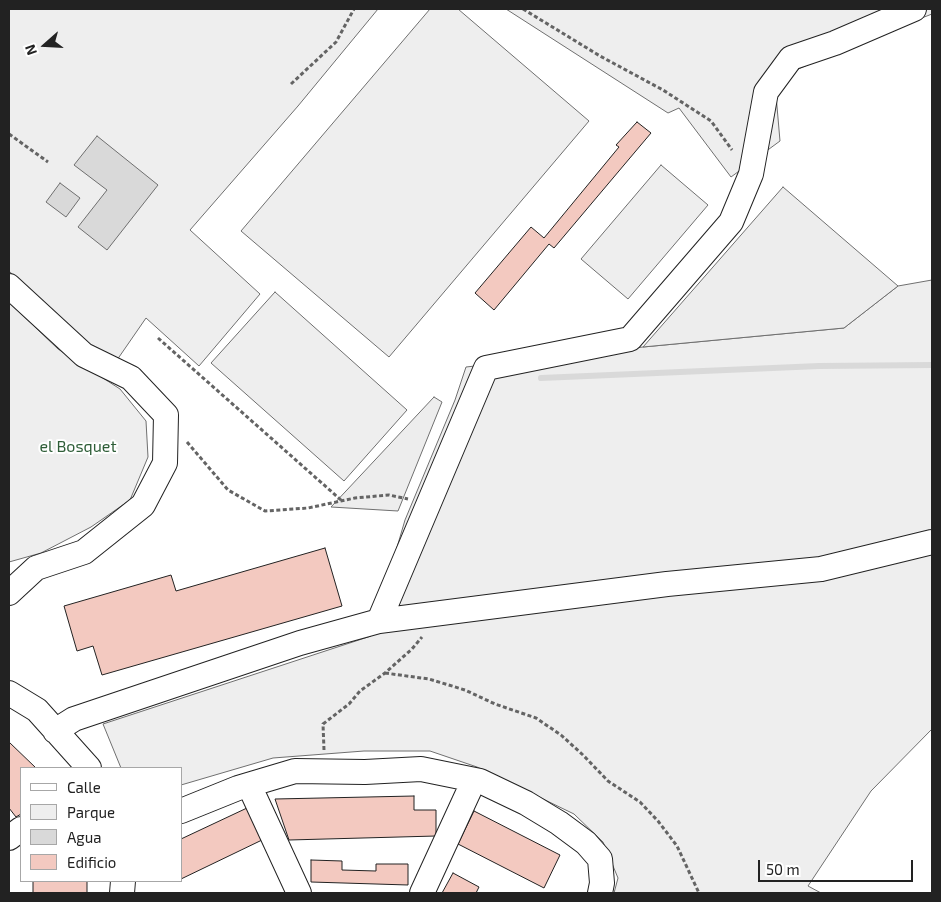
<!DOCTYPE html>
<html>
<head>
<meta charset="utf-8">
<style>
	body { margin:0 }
	#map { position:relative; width:941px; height:902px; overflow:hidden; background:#fff; font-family:"Exo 2",sans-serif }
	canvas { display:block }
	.frame { position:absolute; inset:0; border:10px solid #222; pointer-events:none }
	.legend { position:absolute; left:20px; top:767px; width:162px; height:115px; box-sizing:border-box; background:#fff; border:1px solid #a7a7a7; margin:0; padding:6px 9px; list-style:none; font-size:15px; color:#222 }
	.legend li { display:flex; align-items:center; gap:10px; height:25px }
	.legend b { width:25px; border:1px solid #a7a7a7 }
	.north { position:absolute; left:20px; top:20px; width:50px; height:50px; -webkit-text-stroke:4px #fff; paint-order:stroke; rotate:251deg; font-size:14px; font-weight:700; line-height:20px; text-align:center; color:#222 }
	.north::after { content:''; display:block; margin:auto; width:18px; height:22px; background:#222; clip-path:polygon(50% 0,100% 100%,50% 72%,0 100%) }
	.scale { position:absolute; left:758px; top:860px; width:155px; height:22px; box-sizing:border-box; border:2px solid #222; border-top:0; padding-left:6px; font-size:15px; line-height:18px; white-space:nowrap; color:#222; -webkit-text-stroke:4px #fff; paint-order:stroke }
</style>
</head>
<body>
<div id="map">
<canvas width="941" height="902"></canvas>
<div class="frame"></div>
<ul class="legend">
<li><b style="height:6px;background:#fff"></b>Calle</li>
<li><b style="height:14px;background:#eee"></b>Parque</li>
<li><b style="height:14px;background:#d9d9d9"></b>Agua</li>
<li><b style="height:14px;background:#f3c9c0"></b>Edificio</li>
</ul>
<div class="north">N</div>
<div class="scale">50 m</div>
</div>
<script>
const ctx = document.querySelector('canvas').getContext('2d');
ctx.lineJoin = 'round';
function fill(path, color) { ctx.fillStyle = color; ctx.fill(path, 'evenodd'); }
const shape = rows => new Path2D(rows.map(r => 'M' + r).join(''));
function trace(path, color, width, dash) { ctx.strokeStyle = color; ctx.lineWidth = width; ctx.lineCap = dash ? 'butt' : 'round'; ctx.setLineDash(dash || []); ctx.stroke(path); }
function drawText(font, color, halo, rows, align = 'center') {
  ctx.font = font + ' "Exo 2",sans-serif'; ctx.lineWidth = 4; ctx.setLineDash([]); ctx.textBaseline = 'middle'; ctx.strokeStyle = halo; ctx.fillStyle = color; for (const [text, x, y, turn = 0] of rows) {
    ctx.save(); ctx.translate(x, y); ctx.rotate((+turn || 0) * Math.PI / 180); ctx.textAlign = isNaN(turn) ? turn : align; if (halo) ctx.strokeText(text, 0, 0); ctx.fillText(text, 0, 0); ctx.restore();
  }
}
const green = shape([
	[9,9,378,9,298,106,190,230,260,294,199,366,146,318,117,360,83,341,9,271,9,9],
	[430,9,458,9,589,121,389,357,241,231,430,9],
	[506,9,932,9,932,14,860,42,796,70,776,95,780,141,731,177,679,108,668,113,506,9],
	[661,165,708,205,628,299,581,259,661,165],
	[932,280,932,729,871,791,808,886,821,893,614,893,618,878,603,842,574,814,477,767,430,751,364,751,273,758,181,785,181,768,121,768,103,724,371,636,405,520,455,400,466,367,643,347,844,328,898,286,932,280],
	[275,292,407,410,344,481,211,363,275,292],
	[9,302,58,349,120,389,146,421,148,457,130,500,91,527,41,553,9,562,9,302]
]);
fill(green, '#eee');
trace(green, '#6f6f6f', 1);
const parking = shape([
	[783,187,898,286,844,328,643,347,783,187],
	[434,397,442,402,398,511,331,507,434,397]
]);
fill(parking, '#ededed');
trace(parking, '#6f6f6f', 1);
const water = shape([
	[97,136,158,185,107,250,78,227,107,190,74,165,97,136],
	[60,183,80,198,66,217,46,202,60,183]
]);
fill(water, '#d9d9d9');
trace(water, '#6f6f6f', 1);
trace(shape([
	[541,378,819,366,932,365]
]), '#d9d9d9', 6);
const building = shape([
	[637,122,651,133,554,248,549,244,494,310,475,293,531,227,544,238,619,147,616,145,637,122],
	[325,548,342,606,102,675,93,646,77,651,64,606,171,575,176,591,325,548],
	[9,742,36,768,21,768,21,814,16,817,9,808,9,742],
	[414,796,414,810,436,810,436,836,289,840,275,799,414,796],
	[247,808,262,840,181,879,181,839,247,808],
	[474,811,560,855,544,888,458,844,474,811],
	[311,860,342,861,342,870,376,871,376,864,408,864,408,885,311,882,311,860],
	[453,873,479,887,476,893,442,893,453,873],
	[33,881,87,881,87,893,33,893,33,881]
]);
fill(building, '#f3c9c0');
trace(building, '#222', 1);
const minor = shape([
	[9,286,84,355,131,378,166,415,165,463,143,505,84,552,36,568,9,593],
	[379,621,486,368,630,339,731,222,751,174,766,92,791,58,835,43,914,9],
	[9,693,37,710,89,768],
	[55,731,74,719,300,643,379,621,667,584,821,569,932,542],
	[249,785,299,893],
	[181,811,238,788,295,771,365,772,421,769,480,781,526,803,559,823,586,843,600,859,602,883,600,893],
	[9,838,21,829],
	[122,893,123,881],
	[422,893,474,780]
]);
trace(minor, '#222', 26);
trace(shape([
	[523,9,600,56,663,90,711,121,732,150],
	[291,84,336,42,354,9],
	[9,134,48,162],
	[158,338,341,500],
	[187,442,228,490,265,511,308,508,355,498,389,495,408,499],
	[385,673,429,679,465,690,495,704,536,718,561,735,583,755,608,781,640,802,658,821,677,846,699,893],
	[324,750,323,724,349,704,360,691,385,673,412,649,422,637]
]), '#646464', 3, [4, 2.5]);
trace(minor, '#fff', 24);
drawText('16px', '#2f5e38', '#fff', [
	["el Bosquet",78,447]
]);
</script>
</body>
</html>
